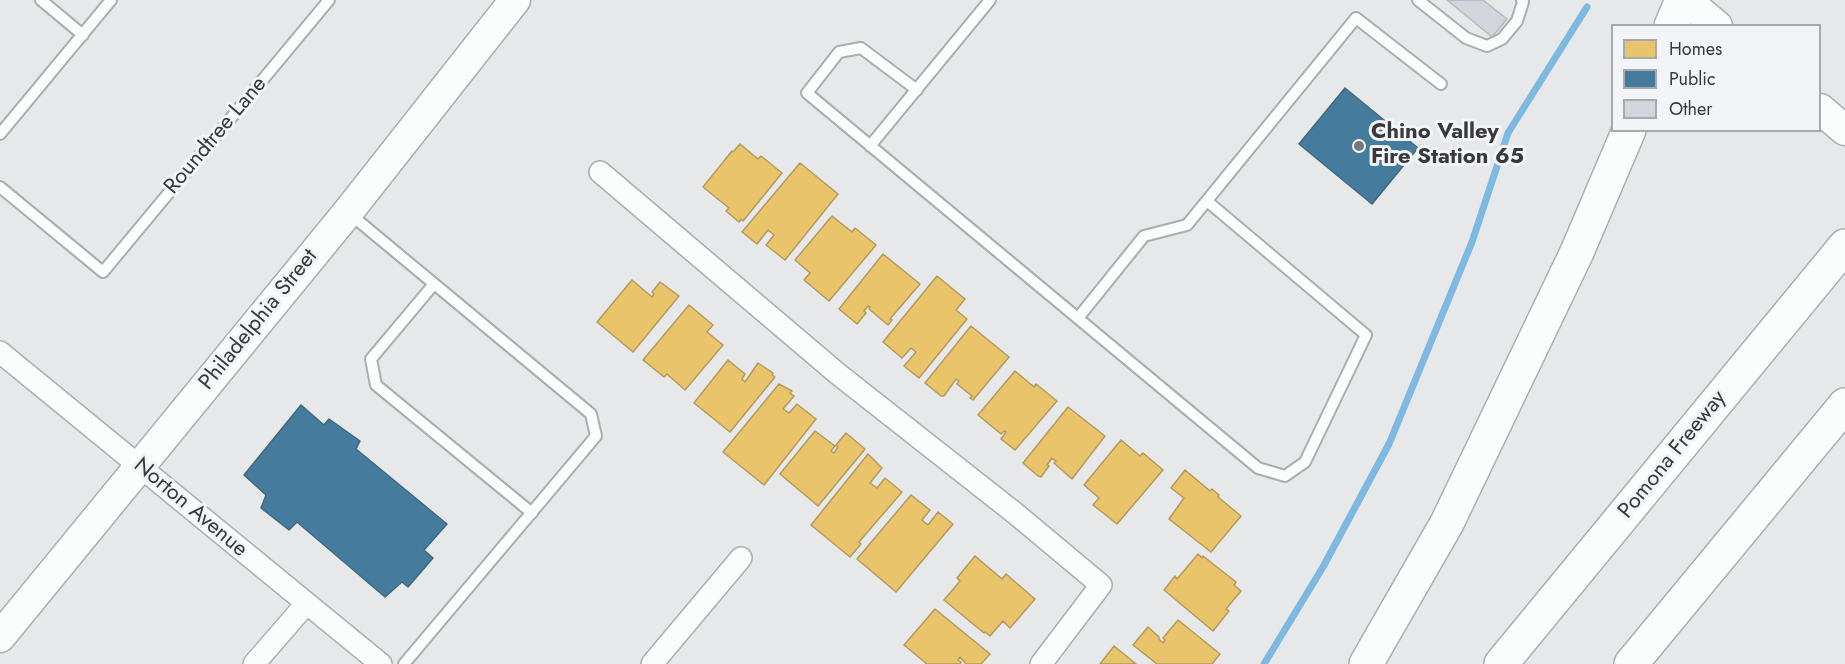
<!DOCTYPE html>
<html>
<head>
<meta charset="utf-8">
<style>
	body { margin:0 }
	#map { position:relative; width:1845px; height:664px; overflow:hidden; background:#e6e8ea; font-family:Jost,sans-serif }
	canvas { display:block }
	.legend { position:absolute; left:1611px; top:24px; width:210px; height:108px; box-sizing:border-box; background:#f2f4f8; border:2px solid #a8a9ac; margin:0; padding:8px 10px; list-style:none; font-size:18px; color:#39393b }
	.legend li { display:flex; align-items:center; gap:12px; height:30px }
	.legend b { width:30px; border:2px solid #a8a9ac }
</style>
</head>
<body>
<div id="map">
<canvas width="1845" height="664"></canvas>
<ul class="legend">
<li><b style="height:16px;background:#e9c46a"></b>Homes</li>
<li><b style="height:16px;background:#457b9d"></b>Public</li>
<li><b style="height:16px;background:#d3d4de"></b>Other</li>
</ul>
</div>
<script>
const ctx = document.querySelector('canvas').getContext('2d');
ctx.lineJoin = 'round';
function fill(path, color) { ctx.fillStyle = color; ctx.fill(path, 'evenodd'); }
const shape = rows => new Path2D(rows.map(r => 'M' + r).join(''));
function trace(path, color, width, dash) { ctx.strokeStyle = color; ctx.lineWidth = width; ctx.lineCap = dash ? 'butt' : 'round'; ctx.setLineDash(dash || []); ctx.stroke(path); }
function drawText(font, color, halo, rows, align = 'center') {
  ctx.font = font + ' Jost,sans-serif'; ctx.lineWidth = 6; ctx.setLineDash([]); ctx.textBaseline = 'middle'; ctx.strokeStyle = halo; ctx.fillStyle = color; for (const [text, x, y, turn = 0] of rows) {
    ctx.save(); ctx.translate(x, y); ctx.rotate((+turn || 0) * Math.PI / 180); ctx.textAlign = isNaN(turn) ? turn : align; if (halo) ctx.strokeText(text, 0, 0); ctx.fillText(text, 0, 0); ctx.restore();
  }
}
const homes = shape([
	[740,144,758,159,761,156,782,173,743,221,741,219,739,222,726,211,729,208,703,187,732,151,733,152,740,144],
	[800,163,838,194,785,260,766,245,774,235,768,230,757,244,742,232,800,163],
	[832,216,852,232,855,228,876,245,829,301,804,280,810,273,795,260,832,216],
	[883,254,920,284,890,319,892,320,888,325,869,309,870,307,868,306,864,311,866,313,857,324,839,309,883,254],
	[937,276,965,299,956,310,967,319,919,378,904,366,916,352,911,348,902,358,883,342,937,276],
	[632,280,652,297,654,294,652,292,660,282,679,296,633,352,597,322,632,280],
	[689,305,713,325,707,332,723,345,685,390,667,374,664,377,643,360,689,305],
	[971,326,1009,357,973,400,970,398,972,396,957,384,959,381,956,379,944,396,941,396,925,383,971,326],
	[728,360,745,374,742,379,745,382,758,363,773,373,772,375,775,377,730,432,694,403,728,360],
	[1015,371,1034,387,1036,384,1057,401,1015,450,1001,439,1006,432,1004,431,1001,434,978,415,1015,371],
	[779,384,792,391,790,393,794,396,783,409,789,413,797,404,816,419,764,485,723,452,779,384],
	[1068,407,1105,436,1072,479,1054,463,1056,461,1052,458,1047,465,1049,466,1041,477,1038,476,1023,463,1068,407],
	[815,431,835,446,831,451,834,453,838,447,836,445,846,433,865,449,818,506,780,474,815,431],
	[1121,440,1140,456,1143,453,1163,470,1117,524,1093,505,1099,498,1084,485,1121,440],
	[868,454,882,468,870,483,877,488,885,478,902,492,859,542,861,544,850,557,811,525,868,454],
	[1185,470,1210,491,1212,489,1219,495,1218,497,1241,516,1211,552,1169,519,1184,498,1171,488,1185,470],
	[911,495,930,510,922,520,928,525,938,512,953,524,896,592,857,559,911,495],
	[1198,554,1202,558,1203,556,1236,582,1234,585,1241,591,1226,609,1229,611,1213,631,1164,590,1175,576,1177,579,1198,554],
	[975,556,1002,579,1006,574,1035,599,1010,628,1003,621,990,636,985,632,984,633,944,600,960,581,957,578,975,556],
	[935,609,990,654,981,664,966,664,960,657,958,660,961,662,960,664,927,664,904,645,935,609],
	[1178,620,1220,654,1212,664,1157,664,1133,645,1148,627,1159,637,1159,639,1163,643,1165,640,1163,638,1178,620],
	[1114,646,1136,664,1100,664,1114,646]
]);
fill(homes, '#e9c46a');
trace(homes, '#b49a5c', 1.5);
const public = shape([
	[1345,88,1418,148,1372,204,1299,144,1345,88],
	[301,405,324,425,329,419,360,441,356,449,447,524,424,550,433,558,408,587,402,582,385,597,297,522,289,530,261,508,266,495,244,475,301,405]
]);
fill(public, '#457b9d');
trace(public, '#416780', 1.5);
trace(shape([
	[1264,664,1323,567,1389,444,1472,242,1508,133,1587,7]
]), '#7db9e0', 7);
const building = shape([
	[1447,0,1483,0,1507,19,1492,37,1447,0]
]);
fill(building, '#d3d4de');
trace(building, '#b8b9bb', 1.5);
const lane = shape([
	[41,0,83,35],
	[1418,0,1466,38,1487,46,1502,39,1517,21,1523,2,1522,0],
	[917,90,861,48,839,52,807,93,1258,468,1285,476,1305,462,1366,335,1207,201],
	[0,134,111,0],
	[870,146,990,0],
	[0,187,103,272,329,0],
	[350,214,591,414,596,436,404,664],
	[434,284,371,359,376,385,532,513],
	[1078,318,1144,236,1187,225,1356,18,1441,84]
]);
const street = shape([
	[600,172,838,374,1016,514,1101,585,1041,664],
	[0,352,381,664],
	[254,664,306,604],
	[652,664,741,558]
]);
const secondary = shape([
	[1686,0,1717,26],
	[1820,109,1845,130],
	[0,637,348,212,515,0]
]);
const highway = shape([
	[1671,26,1682,0],
	[1366,664,1447,523,1577,252,1629,130],
	[1501,664,1845,246],
	[1631,664,1845,405]
]);
trace(lane, '#acadae', 14);
trace(street, '#acadae', 24);
trace(secondary, '#acadae', 33);
trace(highway, '#acadae', 36);
trace(lane, '#fbfcfc', 10);
trace(street, '#fbfcfc', 21);
trace(secondary, '#fbfcfc', 30);
trace(highway, '#fbfcfc', 33);
for (const [x, y, r, color] of [
	[1359,146,6,"#767678"]
]) { const dot = new Path2D(); dot.arc(x, y, r, 0, 2 * Math.PI); ctx.fillStyle = color; ctx.fill(dot); trace(dot, '#f2f4f8', 2); }
drawText('bold 22px', '#39393b', '#f2f4f8', [
	["Chino Valley",1371,133],
	["Fire Station 65",1371,158]
], 'left');
drawText('22px', '#39393b', '#f2f4f8', [
	["Roundtree Lane",216,136,-50],
	["Philadelphia Street",259,320,-51],
	["Pomona Freeway",1673,455,-51],
	["Norton Avenue",190,508,40]
]);
</script>
</body>
</html>
